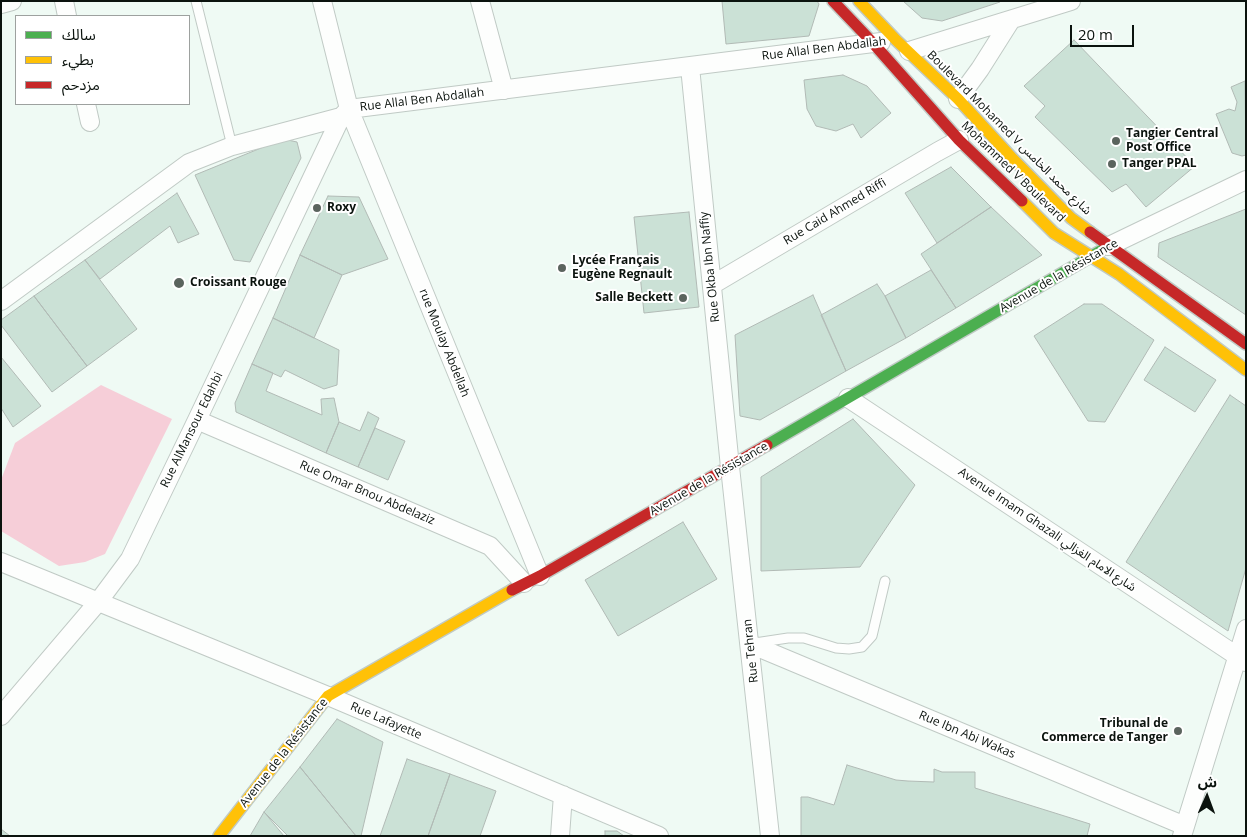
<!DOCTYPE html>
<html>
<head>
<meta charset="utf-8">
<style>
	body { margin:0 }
	#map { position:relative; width:1247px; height:837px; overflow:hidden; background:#effaf4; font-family:"Open Sans","Noto Sans Arabic",sans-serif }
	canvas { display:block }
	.frame { position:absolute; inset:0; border:2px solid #0b130e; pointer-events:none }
	.legend { position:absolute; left:15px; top:15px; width:175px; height:90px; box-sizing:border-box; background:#fff; border:1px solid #9da19f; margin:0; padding:6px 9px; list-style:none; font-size:15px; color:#0b130e }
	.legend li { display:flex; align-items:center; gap:10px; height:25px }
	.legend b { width:25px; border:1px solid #9da19f }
	.north { position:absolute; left:1182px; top:772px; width:50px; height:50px; -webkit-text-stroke:4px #fff; paint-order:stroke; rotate:2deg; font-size:14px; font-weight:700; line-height:20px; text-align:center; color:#0b130e }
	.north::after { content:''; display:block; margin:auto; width:18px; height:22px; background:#0b130e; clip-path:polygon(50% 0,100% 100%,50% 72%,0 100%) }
	.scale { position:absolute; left:1070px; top:25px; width:64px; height:22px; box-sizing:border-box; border:2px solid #0b130e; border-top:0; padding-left:6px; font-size:15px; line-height:18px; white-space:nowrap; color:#0b130e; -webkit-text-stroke:4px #fff; paint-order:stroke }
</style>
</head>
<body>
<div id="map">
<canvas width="1247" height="837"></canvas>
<div class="frame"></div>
<ul class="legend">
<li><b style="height:6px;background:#4caf50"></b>سالك</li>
<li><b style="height:6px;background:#ffc107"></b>بطيء</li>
<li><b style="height:6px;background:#c62828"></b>مزدحم</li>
</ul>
<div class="north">ش</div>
<div class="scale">20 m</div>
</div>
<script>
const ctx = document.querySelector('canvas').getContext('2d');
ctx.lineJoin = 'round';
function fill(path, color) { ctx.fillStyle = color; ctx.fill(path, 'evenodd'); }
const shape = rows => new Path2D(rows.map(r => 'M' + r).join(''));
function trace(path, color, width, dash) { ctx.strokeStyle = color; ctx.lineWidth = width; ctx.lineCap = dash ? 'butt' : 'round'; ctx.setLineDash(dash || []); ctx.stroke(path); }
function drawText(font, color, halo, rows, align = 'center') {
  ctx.font = font + ' "Open Sans","Noto Sans Arabic",sans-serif'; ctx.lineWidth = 4; ctx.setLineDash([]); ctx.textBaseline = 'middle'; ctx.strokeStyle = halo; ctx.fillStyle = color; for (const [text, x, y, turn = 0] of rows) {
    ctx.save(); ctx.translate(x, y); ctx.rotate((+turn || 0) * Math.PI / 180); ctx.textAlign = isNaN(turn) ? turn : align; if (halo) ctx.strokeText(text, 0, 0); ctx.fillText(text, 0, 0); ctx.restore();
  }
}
fill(shape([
	[101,385,172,419,105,554,85,562,59,566,1,531,1,480,15,443]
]), '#f6ced8');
const building = shape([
	[722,1,817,1,819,4,809,36,726,44,722,1],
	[903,1,1000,1,1000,2,942,21,922,18,903,1],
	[1074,40,1195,166,1146,207,1126,184,1112,192,1035,117,1045,106,1024,86,1074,40],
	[843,75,867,86,891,113,861,138,853,124,836,131,816,126,807,109,804,80,843,75],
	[1245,81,1246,155,1242,156,1232,153,1216,114,1229,109,1235,111,1237,102,1231,87,1245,81],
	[283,139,297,142,301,158,250,262,234,260,195,175,283,139],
	[951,167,991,207,937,243,905,193,951,167],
	[177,193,199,234,178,243,170,226,100,279,85,260,177,193],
	[328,196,359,197,388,259,342,275,300,255,328,196],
	[991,207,1042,255,956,308,921,254,991,207],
	[1246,209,1246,315,1158,257,1159,243,1246,209],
	[689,212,699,307,644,313,634,217,689,212],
	[300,255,342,275,314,338,273,318,300,255],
	[85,260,137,329,87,366,34,296,85,260],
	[931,270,956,308,906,338,885,296,931,270],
	[877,284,885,296,906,338,846,371,821,315,877,284],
	[813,295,846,371,760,420,740,416,735,335,813,295],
	[34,296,87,366,52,392,1,325,1,320,34,296],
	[1084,304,1102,304,1154,340,1105,422,1088,421,1034,336,1084,304],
	[273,318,339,350,337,385,324,389,285,370,281,377,252,364,273,318],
	[1165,347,1216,380,1195,412,1144,380,1165,347],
	[1,357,41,406,13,427,1,408,1,357],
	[252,364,273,373,266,391,322,415,321,399,334,398,339,422,326,453,236,412,235,403,252,364],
	[1230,395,1246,406,1246,568,1228,631,1126,562,1230,395],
	[368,412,379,418,358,467,326,453,339,422,360,431,368,412],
	[853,419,915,485,860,567,761,571,761,477,853,419],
	[375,428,405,441,388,480,358,467,375,428],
	[683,522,717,579,618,636,585,580,683,522],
	[337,719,383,742,361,836,356,836,300,767,337,719],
	[407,759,450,774,428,836,380,836,407,759],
	[847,765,896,780,908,781,934,782,934,769,942,772,975,772,975,788,1090,824,1087,836,801,836,801,797,808,797,834,805,847,765],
	[300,767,356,836,288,836,264,812,300,767],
	[450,774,496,791,480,836,428,836,450,774],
	[264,812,284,836,250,836,264,812],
	[1,829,10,836,1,836,1,829],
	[605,831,617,831,624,836,605,836,605,831]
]);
fill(building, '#cbe1d6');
trace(building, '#b1bab5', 1);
const lane = shape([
	[196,1,232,146],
	[755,643,788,638,804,638,836,648,849,649,862,647,872,636,885,581]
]);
const street = shape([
	[64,1,67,16],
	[322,1,349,109,540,576],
	[480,1,504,90],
	[1,4,12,1],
	[909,51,1071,1],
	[690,67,730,467,770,836],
	[958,99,980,69,1011,20],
	[86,104,90,122],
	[1109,246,1246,180],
	[712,285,937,152,959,140],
	[1,301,189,163,232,146,341,117,349,109,881,42],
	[848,398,1246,662],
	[197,420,490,546,524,583],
	[1,562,328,696,659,836],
	[750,644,1185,826],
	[1,716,98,602,130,559,197,420,341,117],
	[560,836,563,795],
	[1182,836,1246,629]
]);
const fast = shape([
	[767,445,1109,246]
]);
const slow = shape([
	[859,1,896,40,958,99,1011,157,1071,218,1090,232],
	[1022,201,1054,233,1119,274,1246,370],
	[219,836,328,696,512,590]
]);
const jam = shape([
	[833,1,873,43,959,140,1022,201],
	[1090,232,1246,344],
	[512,590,540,576,767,445]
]);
trace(lane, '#c0cac5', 11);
trace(street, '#c0cac5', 20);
trace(fast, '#c0cac5', 14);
trace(slow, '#c0cac5', 14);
trace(jam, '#c0cac5', 14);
trace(lane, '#fdfefd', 9);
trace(street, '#fdfefd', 18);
trace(fast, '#4caf50', 11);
trace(slow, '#ffc107', 11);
trace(jam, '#c62828', 11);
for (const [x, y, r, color] of [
	[1116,141,5,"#5b645e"],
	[1112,164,5,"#5b645e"],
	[317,208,5,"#5b645e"],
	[562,268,5,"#5b645e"],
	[179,283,6,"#5b645e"],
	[683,298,5,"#5b645e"],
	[1178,731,5,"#5b645e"]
]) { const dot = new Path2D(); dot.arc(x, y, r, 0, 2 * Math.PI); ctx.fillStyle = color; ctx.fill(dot); trace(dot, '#fff', 2); }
drawText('12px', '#0b130e', '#fff', [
	["Rue Allal Ben Abdallah",824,49,-7],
	["Rue Allal Ben Abdallah",422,100,-7],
	["Boulevard Mohamed V شارع محمد الخامس",1009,133,45],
	["Mohammed V Boulevard",1013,172,44],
	["Rue Caid Ahmed Riffi",835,212,-31],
	["Rue Okba Ibn Naffiy",710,267,-96],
	["Avenue de la Résistance",1059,276,-30],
	["rue Moulay Abdellah",444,343,68],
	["Rue AlMansour Edahbi",192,430,-64],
	["Avenue de la Résistance",709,479,-30],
	["Rue Omar Bnou Abdelaziz",367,493,23],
	["Avenue Imam Ghazali شارع الامام الغزالي",1047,530,34],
	["Rue Tehran",751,651,-96],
	["Rue Lafayette",386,721,23],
	["Rue Ibn Abi Wakas",967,735,23],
	["Avenue de la Résistance",284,753,-52]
]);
drawText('bold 12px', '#0b130e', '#fff', [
	["Tangier Central",1126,134],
	["Post Office",1126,148],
	["Tanger PPAL",1122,164],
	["Roxy",327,208],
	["Lycée Français",572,261],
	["Eugène Regnault",572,275],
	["Croissant Rouge",190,283],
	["Salle Beckett",673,298,"right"],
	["Tribunal de",1168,724,"right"],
	["Commerce de Tanger",1168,738,"right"]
], 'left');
</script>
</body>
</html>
